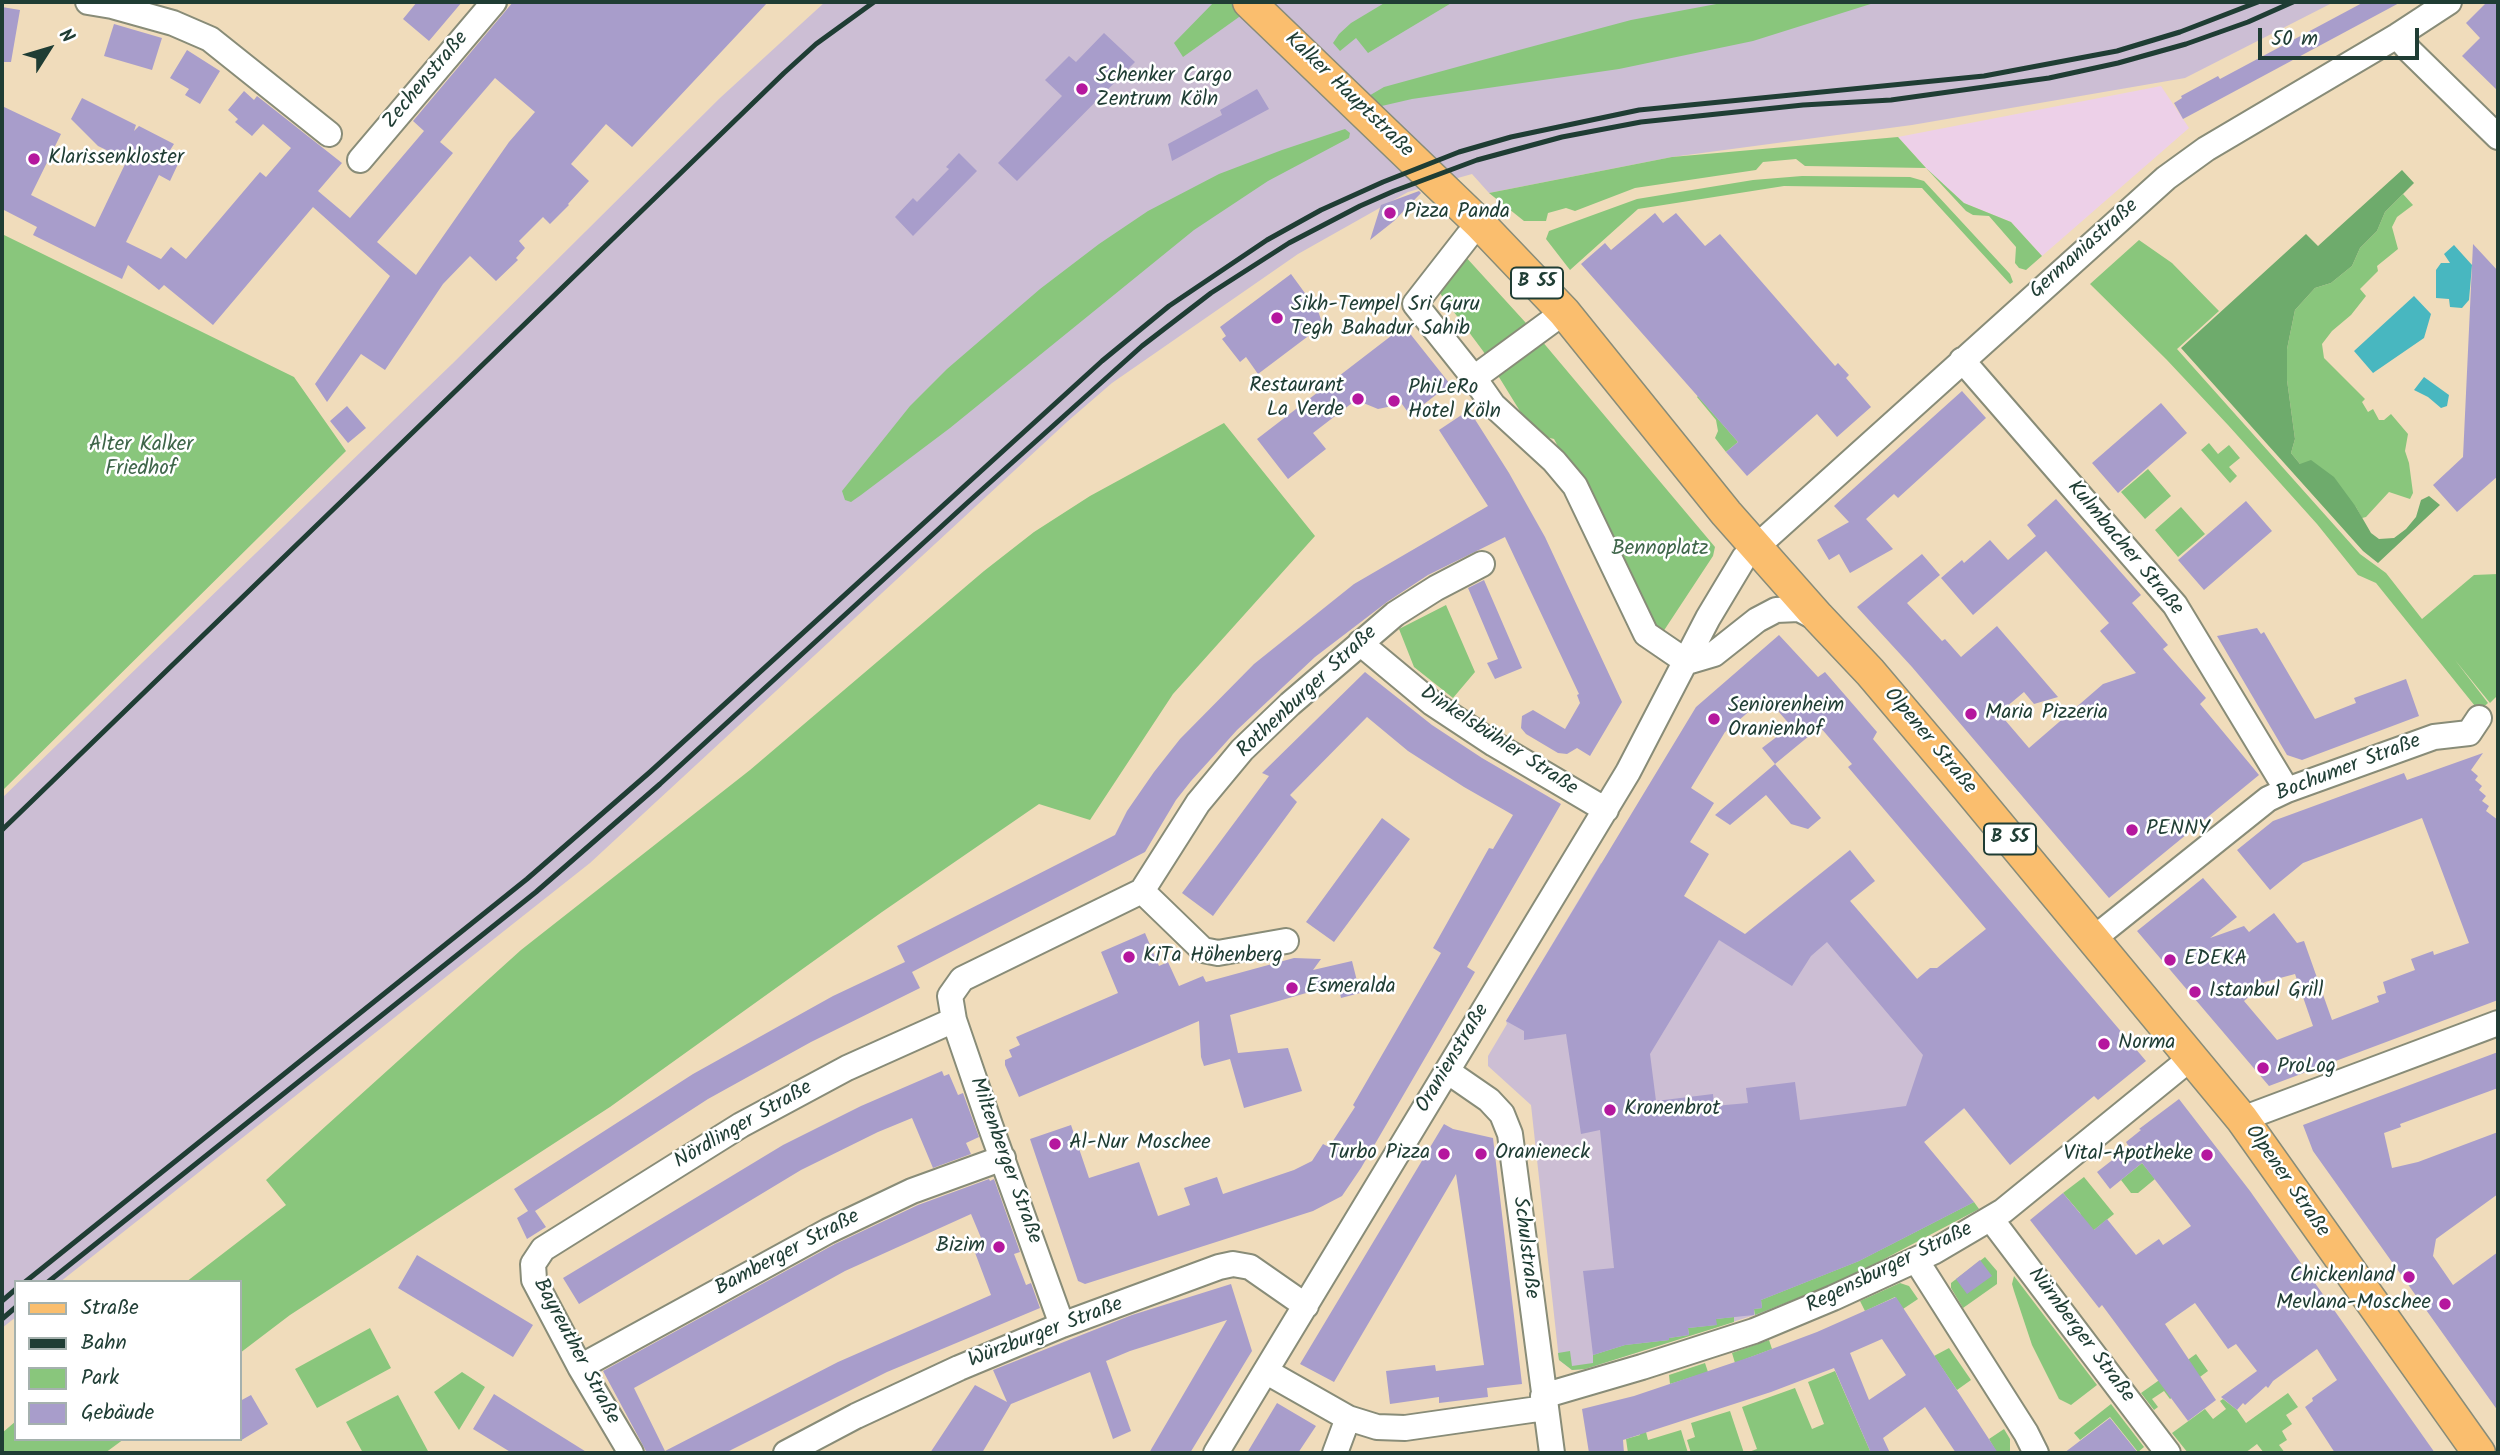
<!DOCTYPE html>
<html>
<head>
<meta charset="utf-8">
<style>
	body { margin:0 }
	#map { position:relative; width:2500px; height:1455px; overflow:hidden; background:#f0dcbb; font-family:Kalam,sans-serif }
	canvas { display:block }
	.frame { position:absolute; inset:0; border:4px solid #1f3d34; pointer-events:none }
	.legend { position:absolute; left:14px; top:1280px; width:228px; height:161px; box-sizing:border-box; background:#fff; border:2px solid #a5b1ae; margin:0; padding:9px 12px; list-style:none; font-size:21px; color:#1f3d34 }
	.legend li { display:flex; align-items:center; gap:14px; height:35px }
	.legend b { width:35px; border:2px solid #a5b1ae }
	.north { position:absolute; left:14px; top:14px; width:70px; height:70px; -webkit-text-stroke:5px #fff; paint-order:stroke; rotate:53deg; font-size:19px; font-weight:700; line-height:28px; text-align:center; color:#1f3d34 }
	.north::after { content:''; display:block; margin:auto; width:24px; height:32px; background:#1f3d34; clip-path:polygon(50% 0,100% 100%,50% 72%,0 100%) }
	.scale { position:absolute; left:2258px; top:28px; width:161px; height:32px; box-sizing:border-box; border:4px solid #1f3d34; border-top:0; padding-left:9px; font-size:21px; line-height:24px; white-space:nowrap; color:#1f3d34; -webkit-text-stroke:5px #fff; paint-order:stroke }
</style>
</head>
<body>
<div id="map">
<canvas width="2500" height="1455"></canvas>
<div class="frame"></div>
<ul class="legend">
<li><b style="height:9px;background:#fabe6e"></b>Straße</li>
<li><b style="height:9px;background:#1f3d34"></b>Bahn</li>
<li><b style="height:19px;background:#89c67c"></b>Park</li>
<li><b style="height:19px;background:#a89dcb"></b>Gebäude</li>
</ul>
<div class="north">N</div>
<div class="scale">50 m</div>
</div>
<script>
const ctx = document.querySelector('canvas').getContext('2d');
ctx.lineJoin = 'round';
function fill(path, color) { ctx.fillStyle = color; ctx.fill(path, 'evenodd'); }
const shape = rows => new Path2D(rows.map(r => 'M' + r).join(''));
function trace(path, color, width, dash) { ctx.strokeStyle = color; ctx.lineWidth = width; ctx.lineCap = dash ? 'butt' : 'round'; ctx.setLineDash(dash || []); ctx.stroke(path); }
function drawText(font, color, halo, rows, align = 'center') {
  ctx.font = font + ' Kalam,sans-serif'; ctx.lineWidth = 5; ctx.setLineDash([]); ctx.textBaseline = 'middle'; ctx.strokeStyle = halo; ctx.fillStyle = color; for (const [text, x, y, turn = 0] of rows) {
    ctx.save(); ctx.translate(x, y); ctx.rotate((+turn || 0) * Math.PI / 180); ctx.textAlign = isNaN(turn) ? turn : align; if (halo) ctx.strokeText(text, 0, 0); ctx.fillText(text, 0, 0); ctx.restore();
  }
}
fill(shape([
	[2161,86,2189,128,2042,256,2011,222,1964,203,1926,168,1898,137]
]), '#edd0e8');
fill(shape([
	[825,2,2334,2,2185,78,1912,125,1672,157,1489,193,1472,174,1408,192,1298,254,1112,383,1068,421,590,863,60,1282,16,1282,16,1317,2,1328,2,798,452,364,720,98],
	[1601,863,1765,969,1850,901,2002,1077,1924,1142,1979,1209,1849,1276,1764,1312,1585,1369,1572,1370,1559,1360,1531,1105,1488,1066,1488,1056,1507,1024,1506,1021]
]), '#ccbed4');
fill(shape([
	[1214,2,1260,2,1183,57,1174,43],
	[1386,2,1453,2,1368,53,1356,38,1340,51,1333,43,1339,34,1351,23],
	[1727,2,1877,2,1753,41,1619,69,1412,99,1373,108,1367,97,1384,87,1519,50,1631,20],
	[1345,129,1350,133,1349,138,1268,181,1194,230,950,428,861,495,851,502,845,500,842,491,910,406,947,369,1040,289,1099,244,1148,211,1219,174,1282,150],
	[1898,137,1926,168,1964,203,2011,222,2042,256,2026,270,2019,268,2015,263,2016,247,1989,216,1973,215,1966,211,1926,168,1805,166,1796,159,1763,162,1756,170,1635,188,1575,211,1566,208,1548,213,1546,221,1524,221,1489,193,1672,157],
	[1802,176,1910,177,1924,181,2010,274,2013,282,2010,284,1922,188,1784,186,1638,209,1570,270,1546,239,1549,231,1637,199,1753,180],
	[2403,194,2413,205,2397,217,2392,227,2398,249,2377,266,2378,271,2360,289,2366,296,2351,315,2332,331,2322,344,2324,358,2365,399,2362,402,2368,412,2373,409,2379,420,2384,420,2391,414,2408,434,2405,451,2409,463,2413,493,2410,499,2389,492,2366,517,2362,518,2356,507,2300,464,2291,453,2295,439,2287,380,2287,349,2295,310,2315,288,2331,283,2352,266,2360,248,2377,231,2385,212],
	[2,234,294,377,346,451,2,791],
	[2139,240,2172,263,2219,311,2177,349,2360,554,2386,573,2422,619,2474,575,2498,574,2498,695,2490,703,2455,660,2488,703,2479,711,2376,583,2358,575,2317,524,2228,425,2166,359,2090,284],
	[1464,255,1536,334,1715,547,1713,556,1661,635,1653,629,1554,439,1534,434,1483,351,1436,288],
	[1698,396,1738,442,1726,452,1715,438,1718,431,1716,420,1697,397],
	[1224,423,1315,536,1173,694,1090,820,1039,804,882,912,610,1107,290,1315,240,1353,240,1282,186,1282,286,1205,266,1180,521,950,750,770,984,571,1034,532,1090,496],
	[2209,443,2218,454,2229,445,2240,458,2229,467,2237,476,2230,483,2201,450],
	[2148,469,2171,496,2145,519,2121,492],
	[2181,507,2205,534,2178,557,2155,530],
	[1446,605,1475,672,1453,698,1414,667,1399,629],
	[2142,1163,2155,1179,2138,1193,2131,1193,2121,1180],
	[2084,1177,2114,1214,2089,1234,2080,1213,2063,1193],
	[1974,1202,1979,1209,1871,1266,1821,1289,1755,1315,1754,1309,1762,1308,1761,1300,1859,1261],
	[1985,1257,1997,1271,1997,1284,1963,1308,1951,1288,1951,1283],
	[2014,1276,2097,1385,2071,1405,2059,1399,2032,1345,2014,1291,2012,1284],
	[1900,1283,1909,1286,1918,1299,1903,1309,1895,1297,1865,1311,1860,1301],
	[1734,1317,1734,1322,1585,1369,1572,1370,1559,1360,1558,1353,1570,1351,1572,1366,1593,1363,1593,1355,1625,1345,1669,1340,1669,1338,1689,1335,1688,1328,1716,1325,1716,1319],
	[370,1328,391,1368,317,1408,295,1369],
	[1769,1340,1772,1349,1735,1363,1732,1353],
	[1949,1348,1971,1380,1957,1390,1934,1356],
	[2196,1354,2208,1371,2170,1399,2164,1391,2152,1399,2158,1407,2154,1410,2141,1393],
	[1705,1363,1708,1372,1670,1384,1669,1375],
	[1835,1371,1871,1453,1746,1453,1757,1449,1742,1407,1795,1388,1812,1429,1824,1424,1808,1382],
	[462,1372,485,1387,459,1430,434,1392],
	[2288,1393,2298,1407,2286,1415,2292,1424,2282,1431,2287,1440,2279,1445,2285,1453,2264,1453,2257,1444,2245,1453,2188,1453,2172,1433,2205,1409,2213,1419,2226,1409,2220,1401,2223,1399,2237,1410,2246,1423],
	[398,1395,429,1453,363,1453,346,1422],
	[2111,1404,2144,1447,2138,1452,2110,1417,2080,1440,2074,1433],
	[1730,1411,1744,1453,1691,1453,1687,1440,1695,1437,1691,1423],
	[16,1421,16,1439,124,1439,105,1453,2,1453,2,1433],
	[1645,1428,1648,1440,1681,1430,1688,1453,1628,1453,1626,1439,1640,1435,1639,1430],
	[2004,1429,2010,1439,2010,1453,1997,1453,1989,1439]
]), '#89c67c');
fill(shape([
	[2402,170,2414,183,2385,212,2377,231,2360,248,2352,266,2331,283,2315,288,2295,310,2287,349,2287,380,2295,439,2291,453,2300,464,2311,460,2334,477,2356,507,2371,533,2379,539,2394,538,2406,529,2416,517,2421,500,2429,496,2440,505,2378,563,2363,551,2181,348,2306,234,2318,246]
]), '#6eab6c');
fill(shape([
	[2454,245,2472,265,2469,300,2462,308,2450,307,2449,299,2436,298,2436,270,2441,263,2450,263,2444,254],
	[2414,296,2431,314,2424,338,2373,373,2354,351],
	[2424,377,2449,395,2447,406,2441,408,2428,397,2414,390]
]), '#48b7c0');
fill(shape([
	[417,2,462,2,429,41,403,19],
	[513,2,768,2,632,147,606,124,571,164,589,181,568,204,569,205,550,224,543,217,519,241,525,248,516,258,518,260,496,281,470,256,443,284,385,370,361,354,327,402,315,384,390,276,313,207,213,325,164,285,159,290,128,265,122,279,33,235,37,227,2,209,2,106,61,134,31,195,95,227,127,160,98,146,71,119,82,98,136,125,134,131,139,126,174,144,167,155,178,164,170,181,159,175,126,242,161,259,171,247,186,259,260,172,266,177,291,148,263,124,252,136,235,122,238,119,228,110,244,91,254,100,257,96,342,163,318,191,350,218,424,131,413,121],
	[495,78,535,112,509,142,416,275,377,242,453,153,440,142],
	[2364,2,2401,2,2183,119,2174,103,2182,98,2181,96,2218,76,2220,79],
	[2487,2,2498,2,2498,91,2462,56,2480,38,2466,23],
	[2,7,20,10,11,62,2,62],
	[114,24,162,38,152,70,104,56],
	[1104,33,1135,62,1017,181,998,163,1062,96,1045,80,1069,56,1076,62],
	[187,50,220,71,200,104,185,95,189,89,170,78],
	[1257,89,1269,109,1172,161,1168,144,1222,115,1220,110],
	[959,153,977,171,913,236,895,217,913,198,917,202,949,169,946,167],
	[1419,191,1421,193,1394,221,1370,240,1381,205],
	[1655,213,1663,223,1676,213,1705,246,1720,234,1835,366,1838,363,1849,375,1846,378,1871,407,1837,437,1817,414,1747,476,1726,452,1738,442,1581,264,1605,243,1611,250],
	[2473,244,2498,271,2498,476,2457,512,2433,485,2463,457],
	[1291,274,1318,311,1323,325,1258,374,1246,357,1240,362,1222,339,1226,336,1220,327],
	[1404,326,1450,384,1410,415,1402,404,1378,409,1356,400,1313,433,1326,449,1288,479,1257,439],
	[1962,391,1986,418,1898,498,1894,494,1866,519,1893,549,1850,573,1839,554,1829,560,1817,540,1849,522,1834,506],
	[2161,403,2187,433,2118,493,2092,463],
	[347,406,366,428,348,443,330,421],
	[1469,410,1509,473,1545,537,1622,702,1590,756,1577,748,1567,754,1558,753,1526,734,1521,728,1522,716,1533,710,1565,729,1580,703,1577,695,1579,694,1564,662,1505,537,1428,575,1387,602,1315,657,1237,730,1191,781,1176,800,1145,852,912,972,920,988,811,1042,708,1099,535,1211,546,1227,527,1239,517,1218,528,1211,514,1189,693,1074,833,996,905,962,897,946,1115,835,1127,811,1154,772,1180,739,1254,664,1354,584,1488,506,1439,430],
	[2056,499,2141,595,2132,603,2168,645,2163,649,2206,698,2200,704,2259,775,2109,898,1912,667,1857,607,1922,554,1940,575,1907,603,1942,641,1945,639,1961,657,1997,626,2058,697,2034,704,2024,692,1999,713,2029,748,2103,684,2136,673,2100,631,2109,623,2046,551,1973,615,1941,578,1962,560,1964,563,1990,540,2008,560,2036,536,2027,525],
	[2246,501,2272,531,2204,590,2178,560],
	[1484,580,1522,668,1495,679,1487,663,1498,659,1468,588],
	[2257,628,2261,634,2264,632,2315,719,2356,703,2354,698,2406,679,2419,716,2302,760,2287,755,2217,636],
	[1779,635,1818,677,1825,672,1877,732,1873,739,2146,1061,2098,1100,2094,1096,2010,1165,1964,1108,1924,1142,1974,1202,1859,1261,1761,1300,1762,1308,1754,1309,1754,1315,1716,1319,1717,1325,1688,1328,1689,1335,1669,1338,1669,1340,1625,1345,1593,1355,1583,1271,1614,1268,1600,1130,1581,1134,1566,1034,1524,1040,1524,1031,1506,1021,1696,707],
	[1766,697,1791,726,1762,748,1775,764,1820,727,1852,764,1848,767,1986,929,1937,968,1930,968,1917,979,1850,901,1875,881,1850,850,1745,934,1684,896,1709,854,1690,842,1714,803,1691,788,1725,732],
	[1719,940,1792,986,1811,956,1827,942,1923,1055,1906,1106,1800,1120,1795,1082,1746,1088,1748,1103,1714,1106,1713,1094,1656,1101,1650,1054],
	[1365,672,1432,725,1482,758,1561,804,1467,967,1475,972,1361,1168,1342,1196,1313,1211,1085,1284,1078,1281,1030,1139,1071,1125,1089,1178,1139,1162,1158,1216,1190,1205,1184,1188,1217,1177,1223,1194,1294,1170,1312,1161,1323,1144,1329,1147,1355,1107,1353,1105,1441,953,1433,948,1489,848,1493,849,1513,815,1464,787,1408,751,1367,717,1290,795,1297,802,1213,916,1182,893,1269,776,1262,773],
	[2483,753,2471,770,2478,776,2475,780,2482,786,2479,790,2486,796,2482,801,2489,806,2486,811,2498,820,2498,1000,2269,1086,2137,931,2203,878,2237,917,2210,938,2244,926,2249,932,2274,913,2297,943,2304,941,2332,1020,2379,1002,2377,996,2386,993,2383,982,2415,970,2411,959,2433,951,2434,955,2469,943,2422,818,2303,863,2270,890,2237,850,2273,821,2404,773,2407,780],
	[2295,974,2313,1026,2277,1040,2244,1001,2265,982],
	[1775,764,1821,818,1808,829,1791,824,1766,795,1730,825,1715,815],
	[1382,818,1410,839,1334,942,1306,922],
	[1145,933,1159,966,1168,962,1179,986,1203,976,1206,982,1294,958,1321,959,1313,970,1352,961,1360,993,1341,998,1339,989,1328,992,1327,987,1230,1015,1238,1053,1288,1048,1302,1091,1244,1108,1230,1059,1204,1066,1201,1057,1199,1021,1019,1097,1005,1065,1005,1060,1012,1057,1009,1050,1020,1045,1016,1037,1118,993,1101,952],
	[2498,1052,2498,1088,2400,1124,2401,1127,2384,1133,2392,1168,2418,1162,2498,1132,2498,1194,2436,1239,2433,1256,2453,1285,2498,1252,2498,1411,2313,1151,2303,1125],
	[942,1071,944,1076,949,1074,958,1095,963,1093,979,1137,966,1143,971,1154,933,1168,912,1118,878,1132,801,1170,579,1304,563,1278,783,1145,861,1106],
	[2179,1099,2250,1191,2435,1453,2335,1453,2305,1407,2313,1401,2312,1398,2337,1380,2317,1349,2273,1381,2268,1388,2266,1386,2245,1405,2243,1403,2237,1410,2221,1397,2257,1371,2236,1344,2228,1349,2195,1303,2165,1324,2216,1400,2188,1421,2102,1305,2099,1308,2030,1220,2063,1193,2094,1230,2107,1219,2136,1255,2159,1239,2163,1245,2191,1226,2142,1163,2110,1189,2097,1172,2129,1147,2126,1142,2141,1130,2139,1129],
	[1444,1124,1453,1129,1493,1138,1522,1384,1487,1388,1488,1397,1439,1403,1439,1397,1390,1404,1386,1371,1435,1365,1436,1371,1484,1365,1456,1174,1334,1382,1300,1364],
	[989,1179,990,1181,994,1179,1020,1252,1014,1254,1026,1285,1031,1283,1040,1308,887,1372,725,1453,647,1453,603,1371,835,1244,918,1205],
	[971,1214,984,1245,974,1250,991,1295,838,1362,665,1451,634,1388,845,1271],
	[417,1255,533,1325,513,1357,398,1288],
	[1980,1260,1992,1276,1967,1294,1956,1279],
	[1231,1284,1252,1351,1190,1453,1149,1453,1227,1320,1130,1351,1106,1361,1131,1431,1113,1439,1090,1372,1011,1404,982,1453,930,1453,975,1385,1007,1402,993,1370,1132,1315],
	[1896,1297,1998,1453,1956,1453,1925,1407,1883,1438,1890,1453,1871,1453,1834,1368,1771,1392,1623,1440,1624,1453,1589,1453,1582,1409,1634,1396,1753,1356,1817,1332],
	[1882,1339,1906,1375,1869,1400,1850,1353],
	[494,1394,532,1418,588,1453,512,1453,473,1429],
	[251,1395,268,1424,240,1441,240,1401],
	[1277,1403,1316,1426,1298,1453,1247,1453],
	[2110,1418,2138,1453,2064,1453]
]), '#a89dcb');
const minor = shape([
	[88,2,112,6,173,23,210,39,329,134],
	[2397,36,2410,51,2498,137],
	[360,160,494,2],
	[1480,224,1468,236,1415,304,1474,378,1564,312],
	[1962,360,2175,605,2287,790],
	[1474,378,1493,405,1554,461,1575,486,1646,634,1687,662],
	[1360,643,1432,703,1494,744,1606,810],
	[1687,662,1714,654,1757,620,1776,610,1799,609,1818,619],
	[1142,891,1203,950,1218,953,1286,941],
	[2093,939,2268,799,2287,790,2434,737,2469,733,2479,718],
	[1447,1071,1489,1100,1502,1114,1510,1134,1552,1453],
	[2242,1119,2498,1023],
	[1991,1219,2168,1453],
	[1916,1260,2026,1433,2036,1453],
	[1062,1325,990,1125,954,1020,950,996,962,979,1142,891,1198,803,1242,750,1290,704,1395,614,1436,588,1482,564],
	[580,1367,828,1231,912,1191,1003,1158],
	[1267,1372,1348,1418,1377,1427,1405,1428,1545,1408],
	[1543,1396,1642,1367,1754,1331,1833,1298,1935,1251,2003,1211,2191,1058],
	[631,1453,580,1367,534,1280,533,1264,543,1249,741,1125,847,1068,954,1020],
	[786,1453,856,1416,959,1368,1062,1325,1219,1267,1233,1264,1250,1267,1306,1306],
	[1216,1453,1628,772,1708,618,1744,558,2166,178,2206,149,2397,36,2449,2],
	[1335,1453,1348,1418]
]);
const major = shape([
	[1249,2,1480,224,1564,312,1726,513,1818,617,1870,672,1953,770,2242,1119,2479,1453]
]);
trace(minor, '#888c78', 28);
trace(major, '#888c78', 35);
trace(minor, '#fff', 24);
trace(major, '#fabe6e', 32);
trace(shape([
	[2,830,784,73,816,44,874,2],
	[25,1282,527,879,650,772,1102,361,1169,306,1267,240,1321,210,1383,182,1459,152,1511,137,1639,110,1984,76,2117,51,2180,32,2258,2],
	[48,1282,536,892,660,784,966,504,1142,346,1211,293,1289,243,1360,206,1394,191,1477,160,1562,137,1641,122,1803,105,1891,100,2049,78,2118,63,2186,44,2248,22,2293,2],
	[2,1301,16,1289],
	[2,1319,16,1307]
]), '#1f3d34', 5);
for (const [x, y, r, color] of [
	[1082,89,7,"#b5179e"],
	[34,159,7,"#b5179e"],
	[1390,213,7,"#b5179e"],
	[1277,318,7,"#b5179e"],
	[1358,399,7,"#b5179e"],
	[1394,401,7,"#b5179e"],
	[1971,714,7,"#b5179e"],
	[1714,719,7,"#b5179e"],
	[2132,830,7,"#b5179e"],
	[1129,957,7,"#b5179e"],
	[2170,960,7,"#b5179e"],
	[1292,988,7,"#b5179e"],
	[2195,992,7,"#b5179e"],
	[2104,1044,7,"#b5179e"],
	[2263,1068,7,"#b5179e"],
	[1610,1110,7,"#b5179e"],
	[1055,1144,7,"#b5179e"],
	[1444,1154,7,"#b5179e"],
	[1481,1154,7,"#b5179e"],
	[2207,1155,7,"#b5179e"],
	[999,1247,7,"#b5179e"],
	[2409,1277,7,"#b5179e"],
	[2445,1304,7,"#b5179e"]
]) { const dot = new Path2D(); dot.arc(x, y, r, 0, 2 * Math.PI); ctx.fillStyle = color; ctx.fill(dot); trace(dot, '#fff', 2.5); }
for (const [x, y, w] of [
	[1537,283,52],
	[2010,839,52]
]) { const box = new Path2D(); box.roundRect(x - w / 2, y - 15.5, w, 31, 5); ctx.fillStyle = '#fff'; ctx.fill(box); trace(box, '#1f3d34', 2); }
drawText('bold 19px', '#1f3d34', null, [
	["B 55",1537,283],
	["B 55",2010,839]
]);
drawText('21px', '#1f3d34', '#fff', [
	["Schenker Cargo",1096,77],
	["Zentrum Köln",1096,101],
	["Klarissenkloster",48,159],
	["Pizza Panda",1404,213],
	["Sikh-Tempel Sri Guru",1291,306],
	["Tegh Bahadur Sahib",1291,330],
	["Restaurant",1344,387,"right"],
	["La Verde",1344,411,"right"],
	["PhiLeRo",1408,389],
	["Hotel Köln",1408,413],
	["Seniorenheim",1728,707],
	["Oranienhof",1728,731],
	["Maria Pizzeria",1985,714],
	["PENNY",2146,830],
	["KiTa Höhenberg",1143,957],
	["EDEKA",2184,960],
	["Esmeralda",1306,988],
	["Istanbul Grill",2209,992],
	["Norma",2118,1044],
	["ProLog",2277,1068],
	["Kronenbrot",1624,1110],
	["Al-Nur Moschee",1069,1144],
	["Turbo Pizza",1430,1154,"right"],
	["Oranieneck",1495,1154],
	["Vital-Apotheke",2193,1155,"right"],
	["Bizim",985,1247,"right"],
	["Chickenland",2395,1277,"right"],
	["Mevlana-Moschee",2431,1304,"right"]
], 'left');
drawText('21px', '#1f3d34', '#fff', [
	["Zechenstraße",427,81,-50],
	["Kalker Hauptstraße",1348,96,44],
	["Germaniastraße",2085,250,-42],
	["Kulmbacher Straße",2124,549,50],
	["Rothenburger Straße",1308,693,-43],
	["Dinkelsbühler Straße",1498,742,33],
	["Olpener Straße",1929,742,50],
	["Bochumer Straße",2349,769,-21],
	["Oranienstraße",1454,1059,-59],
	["Nördlinger Straße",744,1126,-30],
	["Miltenberger Straße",1004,1161,70],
	["Olpener Straße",2286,1182,55],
	["Schulstraße",1524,1248,83],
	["Bamberger Straße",788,1254,-28],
	["Regensburger Straße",1890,1269,-26],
	["Würzburger Straße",1046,1334,-21],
	["Nürnberger Straße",2080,1336,53],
	["Bayreuther Straße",575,1352,62]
]);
drawText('21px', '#3f664a', '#fff', [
	["Alter Kalker",141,446],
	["Friedhof",141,470],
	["Bennoplatz",1660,550]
]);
</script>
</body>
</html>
